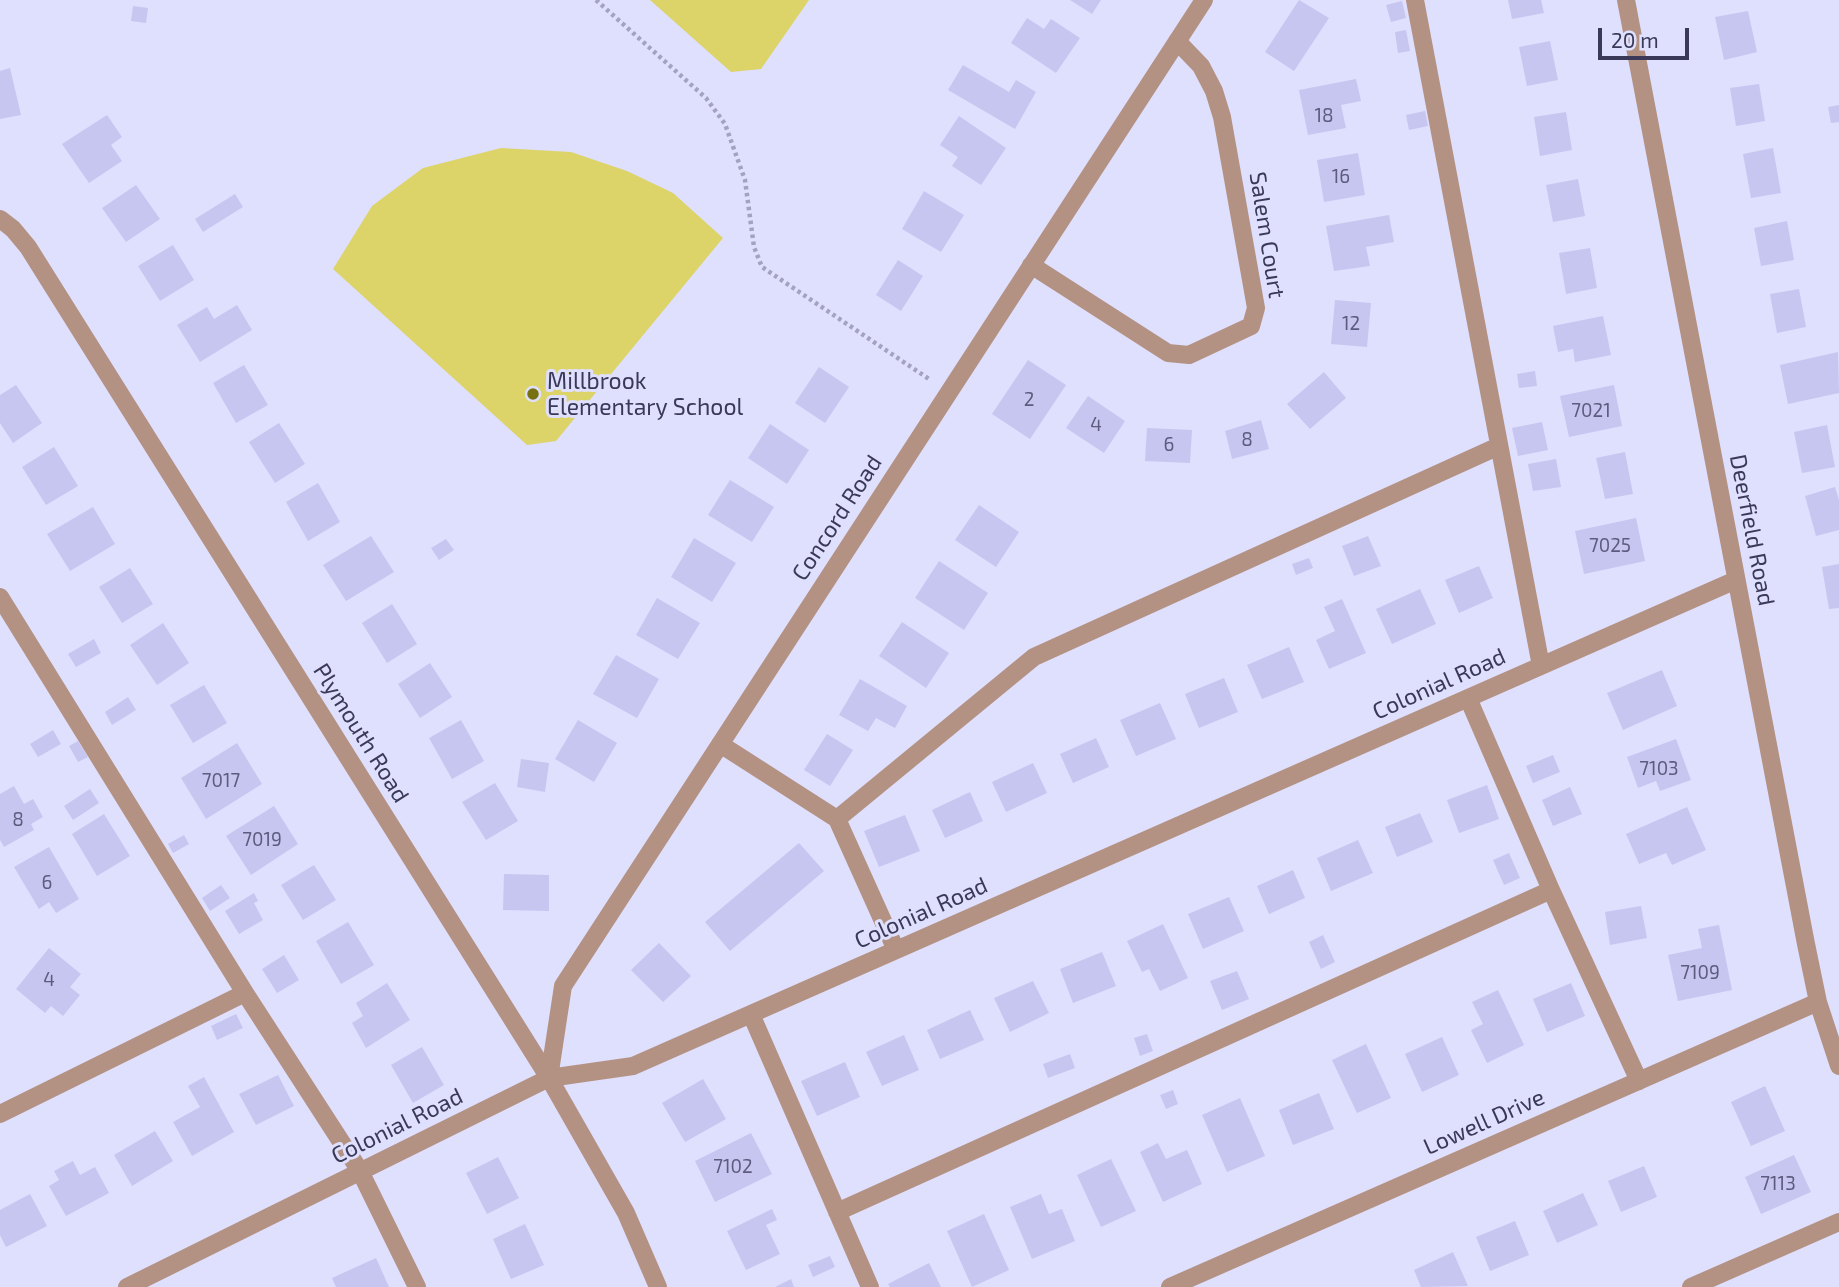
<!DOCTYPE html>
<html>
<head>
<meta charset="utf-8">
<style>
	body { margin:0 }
	#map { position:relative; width:1839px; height:1287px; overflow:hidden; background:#dfdffe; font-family:"Exo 2",sans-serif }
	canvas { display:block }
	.scale { position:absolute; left:1598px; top:28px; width:91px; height:32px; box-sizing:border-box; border:4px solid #3a3957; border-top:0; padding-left:9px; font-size:21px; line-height:24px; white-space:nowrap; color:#3a3957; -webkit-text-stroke:5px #dfdffe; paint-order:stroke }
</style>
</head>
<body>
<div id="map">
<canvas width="1839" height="1287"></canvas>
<div class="scale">20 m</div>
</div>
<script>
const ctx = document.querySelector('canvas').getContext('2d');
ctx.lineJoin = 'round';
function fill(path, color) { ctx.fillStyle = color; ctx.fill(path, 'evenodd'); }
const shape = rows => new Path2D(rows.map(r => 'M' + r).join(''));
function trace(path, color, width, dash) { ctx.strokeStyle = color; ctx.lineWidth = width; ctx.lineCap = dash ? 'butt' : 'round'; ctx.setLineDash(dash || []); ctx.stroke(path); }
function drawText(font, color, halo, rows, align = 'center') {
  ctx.font = font + ' "Exo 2",sans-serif'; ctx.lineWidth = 6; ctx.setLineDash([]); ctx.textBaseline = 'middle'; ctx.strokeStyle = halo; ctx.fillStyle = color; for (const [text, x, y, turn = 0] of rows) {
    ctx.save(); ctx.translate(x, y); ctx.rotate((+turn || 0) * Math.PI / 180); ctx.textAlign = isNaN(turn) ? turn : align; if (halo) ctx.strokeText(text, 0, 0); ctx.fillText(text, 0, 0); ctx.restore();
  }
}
fill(shape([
	[650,0,809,0,761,69,731,72],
	[501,148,571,152,627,171,673,193,723,238,556,441,527,445,333,269,372,206,423,168]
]), '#dcd468');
fill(shape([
	[1070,0,1101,0,1092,14],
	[1299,0,1329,18,1294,71,1265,52],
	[1508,0,1541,0,1544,13,1512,19],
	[1402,1,1406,18,1391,22,1386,5],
	[133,6,148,8,146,23,131,21],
	[1748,11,1757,52,1724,60,1715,17],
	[1027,18,1044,29,1051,19,1080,38,1056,73,1011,43],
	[1406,30,1410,51,1398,53,1395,32],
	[1550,41,1558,80,1527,86,1519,47],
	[963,65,1009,92,1016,80,1036,92,1015,129,948,90],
	[10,68,21,115,0,119,0,71],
	[1356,79,1361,101,1341,105,1346,128,1308,135,1299,90],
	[1759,84,1765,121,1736,126,1730,88],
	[1839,105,1839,122,1831,123,1828,107],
	[1425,111,1428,126,1409,130,1406,115],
	[1566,112,1572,150,1540,156,1534,117],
	[107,115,122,137,111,145,122,161,89,183,62,144],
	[959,116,1006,148,981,185,952,166,958,157,940,145],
	[1773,148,1781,193,1751,198,1743,154],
	[1358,153,1365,195,1324,202,1317,160],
	[1578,179,1585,216,1553,222,1546,185],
	[136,185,160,219,126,242,102,208],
	[924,191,964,215,941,252,902,229],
	[235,194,243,207,203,232,195,219],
	[1389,215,1394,242,1366,247,1370,266,1334,271,1326,226],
	[1787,221,1794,260,1761,266,1754,228],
	[173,245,194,280,160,301,138,266],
	[1590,248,1597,288,1566,294,1559,253],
	[898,260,923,276,901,311,876,295],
	[1799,289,1806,327,1777,333,1770,294],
	[1335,300,1371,303,1367,347,1331,344],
	[237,305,252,330,200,362,177,325,207,307,214,319],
	[1603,316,1611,355,1575,362,1573,349,1558,352,1553,326],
	[1838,352,1839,393,1788,404,1780,365],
	[1028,360,1066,385,1030,439,992,414],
	[244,365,268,405,236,423,213,383],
	[819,367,849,387,825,423,795,403],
	[1535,371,1537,386,1519,388,1517,374],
	[1324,372,1346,398,1310,429,1287,404],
	[16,385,42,423,13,443,0,423,0,395],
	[1614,385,1622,426,1569,437,1560,396],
	[1088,396,1125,421,1104,453,1066,428],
	[1261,420,1269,449,1232,459,1225,431],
	[1542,422,1548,450,1518,456,1512,428],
	[279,423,305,464,275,483,249,442],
	[770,424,809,450,787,484,748,458],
	[1827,425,1835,467,1802,473,1794,432],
	[1147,428,1192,430,1190,463,1145,461],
	[54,447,78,486,46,505,22,467],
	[1625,452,1633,494,1605,499,1596,458],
	[1556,459,1561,487,1533,491,1528,464],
	[730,480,774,507,752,542,708,515],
	[318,483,340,522,308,541,286,502],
	[1835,487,1839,500,1839,530,1816,536,1805,496],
	[979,505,1019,532,996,567,955,540],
	[93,507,115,544,70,571,47,534],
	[1636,518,1645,561,1584,574,1575,531],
	[371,536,394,572,346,601,323,565],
	[1368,536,1381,566,1354,576,1342,546],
	[694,538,736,563,712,602,671,577],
	[446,539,454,550,439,560,431,548],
	[1309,558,1313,568,1296,575,1292,564],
	[939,561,988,593,964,630,915,598],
	[1839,564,1839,608,1829,609,1822,567],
	[1479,566,1493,598,1459,613,1445,580],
	[130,568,153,604,122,623,99,587],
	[1420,589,1436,624,1392,644,1376,609],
	[657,598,700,623,678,659,636,635],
	[1342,599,1366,653,1329,669,1316,640,1335,631,1324,607],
	[392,604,417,644,387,663,362,623],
	[902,622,949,653,926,688,879,656],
	[163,623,189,663,157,685,130,645],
	[94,639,101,653,76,667,68,654],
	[1289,647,1304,682,1262,699,1247,665],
	[616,655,659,679,637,718,593,694],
	[430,663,452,697,420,718,398,684],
	[1662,670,1677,706,1623,730,1607,693],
	[1224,678,1238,712,1199,728,1185,694],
	[860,679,907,706,895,728,876,718,868,731,839,715],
	[204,685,227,723,193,743,170,705],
	[128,697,136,710,112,725,105,712],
	[1160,703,1176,739,1136,756,1120,720],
	[461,720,484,761,452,779,429,738],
	[578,720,617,743,594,782,555,759],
	[53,730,61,744,38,757,30,744],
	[827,734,853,750,830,786,804,770],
	[1096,738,1109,767,1073,783,1060,754],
	[1676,739,1691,780,1660,791,1656,781,1638,788,1627,757],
	[78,741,88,757,78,762,69,746],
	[237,743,262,784,206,819,181,778],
	[1553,755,1560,772,1533,783,1526,766],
	[521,759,549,763,545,792,517,787],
	[1033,763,1047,793,1006,812,992,782],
	[495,783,518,821,486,840,462,802],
	[1487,785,1499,819,1459,833,1447,800],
	[14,786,24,804,33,799,43,817,31,824,34,830,4,847,0,840,0,794],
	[1570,787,1582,814,1553,826,1542,800],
	[90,789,99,803,73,820,64,806],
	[970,792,983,821,945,838,932,810],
	[274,806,298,844,251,875,226,836],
	[1687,807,1706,850,1672,865,1666,853,1639,864,1626,834],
	[1420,813,1433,842,1397,857,1385,827],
	[104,814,130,856,97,876,72,834],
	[905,815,920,851,879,867,864,831],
	[184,835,189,844,173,853,168,844],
	[1358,840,1373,873,1331,891,1317,858],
	[799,843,824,871,730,951,705,922],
	[49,847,79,899,56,913,49,902,39,909,14,867],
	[1509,853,1520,878,1504,885,1493,860],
	[314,865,336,900,303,920,281,885],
	[1293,870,1305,898,1269,914,1257,886],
	[504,874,549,875,549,911,503,910],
	[221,885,230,898,210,911,202,898],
	[254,893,258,901,254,903,263,920,239,934,225,911],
	[1229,897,1244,931,1203,949,1188,914],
	[1641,906,1647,938,1610,945,1605,912],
	[348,922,374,965,341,984,316,941],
	[1163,924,1188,978,1160,991,1149,969,1142,972,1127,941],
	[1719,925,1732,990,1678,1001,1668,955,1702,948,1698,929],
	[1323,935,1335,962,1321,969,1309,942],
	[659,943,691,976,663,1002,631,970],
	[49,948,81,974,70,987,80,995,63,1016,51,1006,45,1013,16,989],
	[1102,952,1116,986,1073,1003,1060,969],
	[284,955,299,980,277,993,262,969],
	[1237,971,1249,999,1222,1010,1210,981],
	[1033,981,1049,1013,1010,1032,994,998],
	[387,983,410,1020,366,1048,352,1023,363,1016,356,1003],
	[1571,983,1585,1016,1547,1032,1533,999],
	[1498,990,1524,1045,1487,1063,1471,1030,1483,1024,1472,1002],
	[970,1010,984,1040,940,1059,927,1030],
	[236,1014,243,1028,217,1040,211,1026],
	[1147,1034,1153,1051,1140,1056,1134,1038],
	[904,1035,919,1070,882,1086,866,1052],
	[1442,1037,1459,1075,1422,1092,1405,1054],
	[1366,1044,1391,1098,1357,1113,1332,1060],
	[422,1047,444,1085,413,1103,391,1065],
	[1070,1054,1075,1068,1048,1078,1043,1064],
	[845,1062,860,1097,817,1116,801,1081],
	[278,1075,294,1106,256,1125,239,1094],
	[204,1077,234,1132,192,1156,173,1122,200,1107,188,1086],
	[703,1079,726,1119,685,1142,662,1103],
	[1765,1086,1785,1131,1751,1146,1731,1102],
	[1173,1090,1178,1104,1166,1109,1160,1095],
	[1319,1093,1334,1129,1293,1145,1279,1110],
	[1240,1098,1265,1156,1227,1172,1202,1115],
	[155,1131,173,1161,132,1186,114,1155],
	[751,1133,772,1174,715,1202,695,1161],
	[1158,1143,1166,1159,1187,1150,1202,1184,1163,1202,1140,1152],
	[1794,1155,1811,1192,1761,1214,1745,1177],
	[498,1157,519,1198,487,1214,466,1173],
	[1111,1159,1136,1211,1101,1227,1077,1175],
	[73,1161,80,1175,95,1167,109,1193,66,1216,49,1186,59,1180,54,1171],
	[1644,1166,1657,1197,1621,1212,1608,1181],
	[1583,1193,1598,1225,1557,1243,1543,1211],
	[30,1194,47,1226,6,1247,0,1235,0,1210],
	[1041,1194,1049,1214,1062,1209,1075,1241,1032,1259,1010,1207],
	[772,1209,777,1220,766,1225,780,1254,746,1270,727,1231],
	[984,1214,1009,1270,972,1287,947,1231],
	[1515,1221,1529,1255,1490,1271,1476,1237],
	[525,1224,544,1265,511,1279,493,1239],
	[1453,1252,1468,1286,1421,1287,1414,1270],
	[830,1256,835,1267,813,1277,808,1265],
	[376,1258,389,1287,336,1287,332,1278],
	[929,1263,941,1287,890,1287,888,1284],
	[791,1279,794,1287,775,1287]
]), '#c7c6f1');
trace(shape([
	[596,0,706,98,725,124,745,180,754,247,762,267,929,379]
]), '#a3a3c1', 4.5, [3.5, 3.5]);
trace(shape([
	[1415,0,1541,666],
	[1626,0,1806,944,1818,1002,1839,1066],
	[0,219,13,229,28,247,549,1078,626,1213,658,1287],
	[1031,265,1168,353,1189,355,1251,326,1256,308,1222,117,1214,91,1201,66,1177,41],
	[0,597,245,993,360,1171,417,1287],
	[1468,698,1551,890,1639,1081],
	[720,744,837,819,896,950],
	[837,819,1034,657,1499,446],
	[751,1014,870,1287],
	[549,1078,563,986,1204,0],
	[0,1114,245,993],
	[837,1212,1551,890],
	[127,1287,549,1078,633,1066,1736,580],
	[1170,1287,1818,1002],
	[1691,1287,1839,1222]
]), '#b49283', 18);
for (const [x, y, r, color] of [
	[533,394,7,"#777112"]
]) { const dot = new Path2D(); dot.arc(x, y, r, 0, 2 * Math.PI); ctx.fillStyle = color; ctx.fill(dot); trace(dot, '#dfdffe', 2.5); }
drawText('19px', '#5d5c7e', null, [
	["18",1324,116],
	["16",1341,177],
	["12",1351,324],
	["2",1029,400],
	["7021",1591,411],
	["4",1096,425],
	["8",1247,440],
	["6",1169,445],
	["7025",1610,546],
	["7103",1659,769],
	["7017",221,781],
	["8",18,820],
	["7019",262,840],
	["6",47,883],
	["7109",1700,973],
	["4",49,980],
	["7102",733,1167],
	["7113",1778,1184]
]);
drawText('23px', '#3a3957', '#dfdffe', [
	["Salem Court",1267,235,81],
	["Concord Road",837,518,-57],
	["Deerfield Road",1752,530,79],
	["Colonial Road",1439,684,-24],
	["Plymouth Road",361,733,58],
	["Colonial Road",921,913,-24],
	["Lowell Drive",1484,1122,-24],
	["Colonial Road",397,1126,-26]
]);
drawText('23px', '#3a3957', '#dfdffe', [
	["Millbrook",547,381],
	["Elementary School",547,407]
], 'left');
</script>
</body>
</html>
